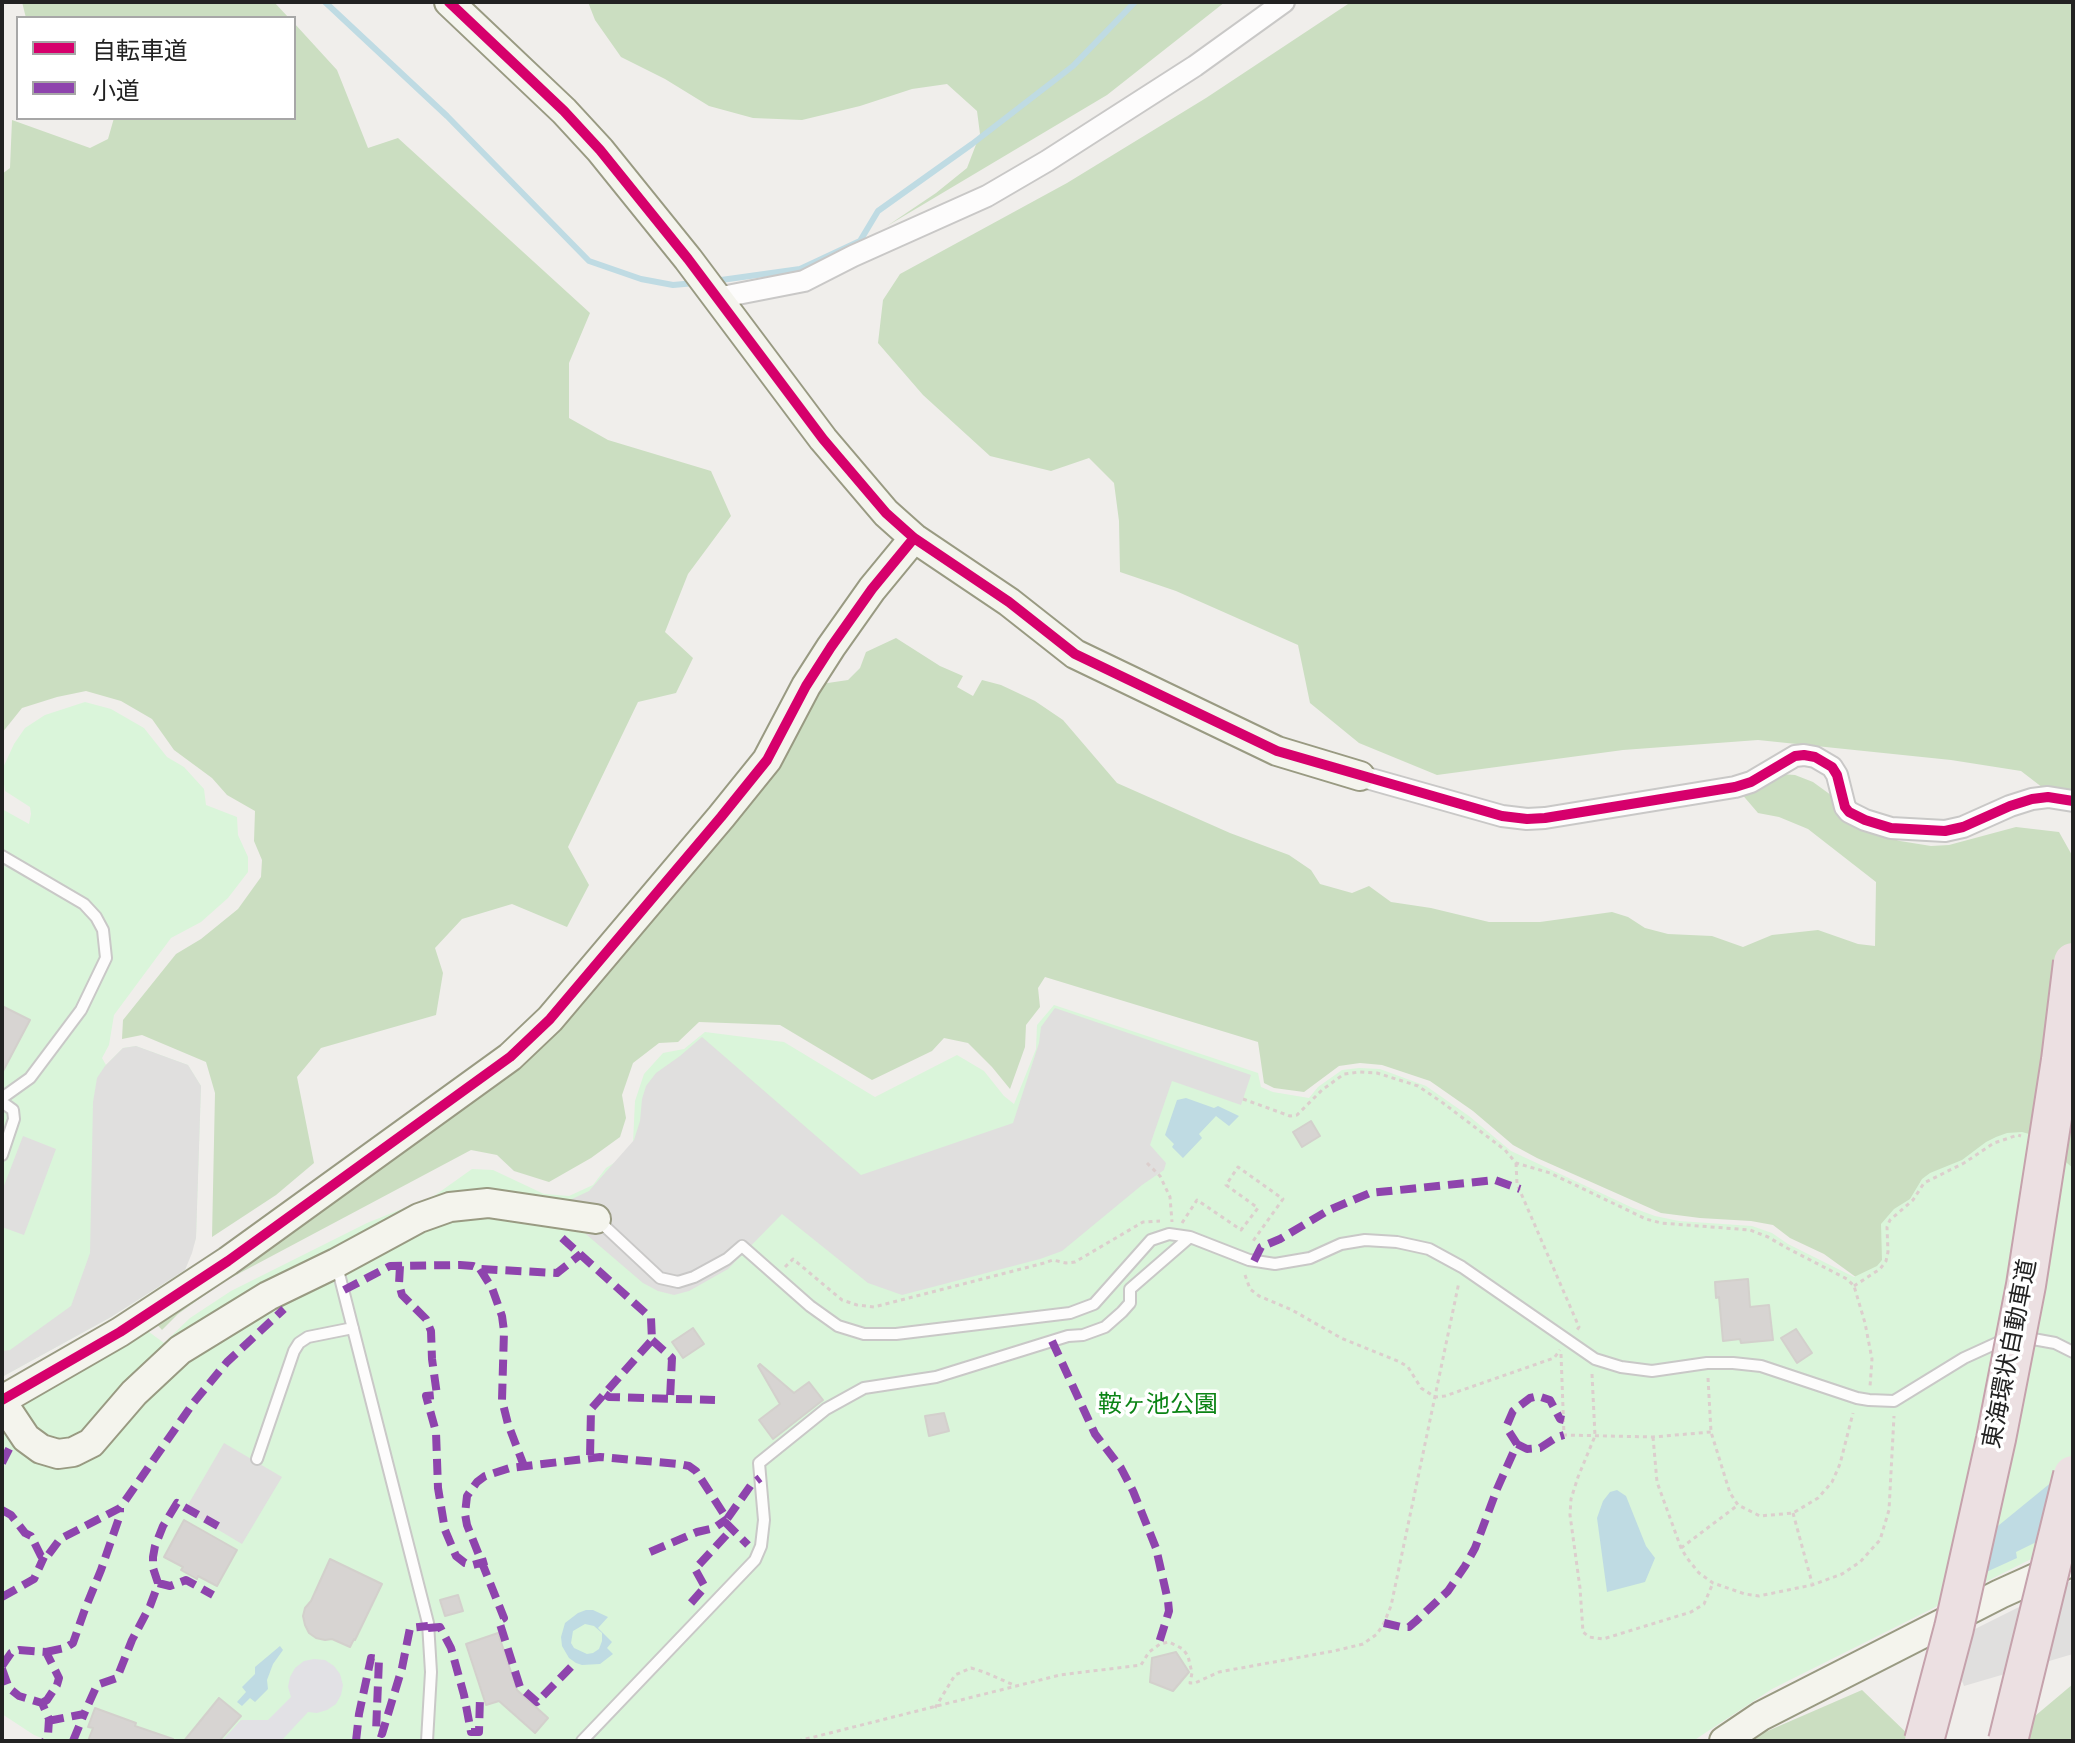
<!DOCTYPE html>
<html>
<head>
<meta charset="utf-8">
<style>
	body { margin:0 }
	#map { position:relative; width:2075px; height:1743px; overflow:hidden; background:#f0eeeb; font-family:"Varela Round","Noto Sans JP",sans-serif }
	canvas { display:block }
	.frame { position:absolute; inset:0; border:4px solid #222; pointer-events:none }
	.legend { position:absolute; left:16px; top:16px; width:280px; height:104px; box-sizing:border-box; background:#fff; border:2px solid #a7a7a7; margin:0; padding:10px 14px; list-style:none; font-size:24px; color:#222 }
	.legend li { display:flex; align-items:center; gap:16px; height:40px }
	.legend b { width:40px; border:2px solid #a7a7a7 }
</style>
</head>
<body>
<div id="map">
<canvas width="2075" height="1743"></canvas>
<div class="frame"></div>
<ul class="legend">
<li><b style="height:10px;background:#d6006c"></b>自転車道</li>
<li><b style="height:10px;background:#8e44ad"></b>小道</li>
</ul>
</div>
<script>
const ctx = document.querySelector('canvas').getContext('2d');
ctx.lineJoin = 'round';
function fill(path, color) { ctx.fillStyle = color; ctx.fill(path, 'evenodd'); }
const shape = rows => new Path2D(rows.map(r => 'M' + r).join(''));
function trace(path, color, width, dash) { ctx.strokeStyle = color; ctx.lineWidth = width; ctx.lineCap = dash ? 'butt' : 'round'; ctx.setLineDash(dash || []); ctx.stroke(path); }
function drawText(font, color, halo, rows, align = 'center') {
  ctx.font = font + ' "Varela Round","Noto Sans JP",sans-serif'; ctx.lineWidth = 7; ctx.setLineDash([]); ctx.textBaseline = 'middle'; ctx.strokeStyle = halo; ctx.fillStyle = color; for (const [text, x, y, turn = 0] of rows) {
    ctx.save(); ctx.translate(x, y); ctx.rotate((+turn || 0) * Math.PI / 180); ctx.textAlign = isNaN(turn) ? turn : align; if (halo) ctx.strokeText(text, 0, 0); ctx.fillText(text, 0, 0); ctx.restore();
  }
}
fill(shape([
	[22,2,274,2,289,18,26,18],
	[588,2,1225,2,1107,95,887,226,936,193,967,168,980,134,977,111,947,84,912,89,860,106,802,120,753,118,709,106,665,79,621,57,595,20],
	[1351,2,2073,2,2073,811,2021,771,1951,760,1758,740,1623,750,1437,775,1359,743,1310,703,1298,645,1176,591,1120,572,1119,521,1114,483,1089,458,1051,471,990,456,923,395,878,343,883,300,900,274,1067,183,1206,98],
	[294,23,337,70,368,148,398,138,590,313,569,363,569,418,608,440,711,471,731,516,688,574,665,632,693,658,676,693,638,702,568,847,589,885,567,927,512,904,462,919,435,948,443,973,436,1015,321,1048,297,1077,314,1163,276,1195,212,1237,215,1093,206,1062,142,1035,122,1039,123,1020,176,954,201,939,238,909,261,877,262,860,254,841,255,811,227,795,212,778,174,750,152,719,121,701,86,691,57,697,22,708,2,733,2,174,10,168,12,120,90,148,108,139,114,118,294,118],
	[896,638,940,666,963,676,957,687,973,696,982,680,1001,685,1035,701,1063,720,1117,783,1230,833,1289,855,1311,870,1320,884,1352,893,1369,886,1391,902,1431,908,1489,922,1540,922,1612,912,1628,917,1645,928,1668,934,1712,936,1743,947,1772,935,1818,930,1858,944,1875,946,1876,882,1808,829,1779,817,1758,813,1740,792,1781,774,1795,775,1813,782,1890,838,1900,841,1931,846,1949,845,2016,827,2059,832,2073,857,2073,1332,1871,1288,1824,1254,1790,1238,1773,1225,1751,1221,1700,1218,1661,1213,1537,1158,1513,1145,1473,1111,1430,1081,1382,1065,1360,1063,1339,1066,1304,1092,1274,1088,1264,1083,1258,1042,1045,977,1038,988,1040,1007,1026,1025,1025,1047,1010,1089,992,1067,968,1043,944,1038,932,1051,872,1080,780,1025,699,1022,678,1042,659,1043,633,1063,622,1095,626,1118,620,1137,591,1158,549,1182,514,1171,497,1155,471,1150,223,1282,178,1314,162,1330,153,1320,468,1096,821,684,848,680,860,668,866,652],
	[2073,1684,2073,1741,2021,1741,2035,1716],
	[1862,1690,1915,1741,1753,1741,1763,1733]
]), '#cbdec1');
fill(shape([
	[85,702,111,709,144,728,167,757,184,767,204,789,206,805,237,817,238,835,248,857,248,872,228,898,201,922,171,938,114,1015,109,1045,102,1058,106,1065,123,1048,136,1046,188,1065,201,1086,196,1238,185,1270,111,1317,2,1377,2,809,29,824,31,814,30,807,5,791,2,770,14,744,25,728,45,715],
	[1054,1005,1258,1073,1261,1087,1273,1092,1309,1098,1318,1087,1342,1070,1359,1068,1380,1069,1426,1086,1469,1116,1511,1151,1633,1208,1655,1216,1679,1221,1752,1226,1772,1233,1788,1244,1854,1277,1877,1266,1882,1260,1881,1224,1894,1209,1910,1199,1922,1179,1930,1173,1962,1160,1986,1142,1996,1137,2007,1133,2022,1132,2033,1135,2073,1168,2073,1538,1772,1689,1693,1741,49,1741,34,1735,2,1714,2,1424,35,1392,145,1329,164,1343,190,1318,231,1291,367,1223,434,1196,472,1169,493,1170,544,1194,569,1196,593,1185,606,1168,617,1161,633,1142,635,1101,644,1074,663,1053,684,1049,705,1032,784,1042,875,1097,957,1055,984,1071,1004,1096,1014,1104,1036,1049,1037,1025]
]), '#daf5da');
fill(shape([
	[1055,1008,1251,1075,1241,1105,1172,1081,1150,1145,1166,1163,1164,1170,1142,1185,1062,1251,1040,1259,902,1295,868,1283,782,1214,728,1269,689,1291,674,1295,658,1291,643,1283,580,1229,556,1224,561,1199,572,1199,589,1191,634,1140,640,1121,642,1099,646,1086,656,1073,680,1056,702,1037,861,1175,1013,1123,1039,1043,1041,1027],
	[136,1046,188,1065,201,1086,196,1238,192,1253,185,1270,111,1317,2,1377,2,1351,10,1350,71,1306,90,1253,93,1102,97,1078,105,1066,123,1048],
	[23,1136,56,1149,24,1235,2,1227,2,1191],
	[224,1443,282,1477,242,1544,185,1510],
	[2073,1580,2073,1654,1964,1686,1947,1643]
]), '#e0dfde');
fill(shape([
	[314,1659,325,1660,334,1666,340,1674,343,1685,341,1695,336,1704,327,1710,317,1713,308,1712,281,1741,222,1741,241,1720,268,1720,291,1697,288,1687,290,1677,295,1668,304,1661]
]), '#e2e1e5');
fill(shape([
	[1186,1098,1214,1108,1218,1106,1239,1116,1229,1126,1216,1116,1199,1134,1202,1138,1183,1158,1172,1147,1174,1144,1165,1135,1177,1100],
	[2053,1481,2073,1524,2016,1552,2017,1558,1982,1574,1993,1530],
	[1617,1490,1626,1496,1646,1546,1655,1558,1645,1582,1607,1592,1597,1518,1603,1501,1610,1492],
	[586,1610,593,1610,608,1617,598,1628,612,1642,607,1648,613,1654,600,1664,582,1665,576,1663,569,1658,562,1646,561,1637,565,1623,578,1613],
	[585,1624,594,1626,602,1633,602,1641,599,1649,593,1653,587,1654,574,1648,571,1643,573,1631],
	[280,1646,283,1650,273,1664,267,1680,268,1689,255,1702,250,1698,242,1706,237,1702,246,1692,242,1687,255,1674,255,1667]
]), '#bfdbe3');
trace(shape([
	[325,2,447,116,589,261,641,279,673,285,695,283],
	[714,281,800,269,860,241,878,211,972,144,1073,66,1135,2]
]), '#bfdbe3', 6);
const building = shape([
	[2,1006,30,1020,2,1073,2,1006],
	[1311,1121,1320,1136,1302,1147,1293,1132,1311,1121],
	[1748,1279,1750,1307,1769,1305,1773,1340,1741,1343,1740,1339,1723,1341,1719,1297,1716,1298,1715,1282,1748,1279],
	[693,1328,704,1344,683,1358,672,1342,693,1328],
	[1796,1329,1812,1353,1797,1363,1781,1338,1796,1329],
	[760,1364,794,1393,809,1382,823,1400,773,1439,759,1420,780,1404,758,1366,760,1364],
	[944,1413,949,1431,929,1436,925,1416,944,1413],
	[184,1520,237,1550,217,1586,198,1576,197,1579,181,1570,183,1567,164,1557,184,1520],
	[330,1559,382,1584,355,1640,354,1639,350,1647,332,1639,325,1640,316,1638,309,1633,305,1625,303,1616,305,1608,311,1601,330,1559],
	[458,1595,463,1611,445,1616,440,1600,458,1595],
	[498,1633,517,1690,548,1718,535,1733,499,1701,486,1705,466,1644,498,1633],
	[1176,1652,1189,1672,1173,1691,1150,1682,1152,1658,1176,1652],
	[219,1698,241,1716,219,1741,184,1741,219,1698],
	[95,1708,136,1723,135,1726,173,1739,172,1741,88,1741,93,1728,88,1727,95,1708]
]);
fill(building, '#d7d4d2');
trace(building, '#d3d0cc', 2);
const lane = shape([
	[2,856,84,904,96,917,103,930,106,958,81,1010,30,1078,2,1098],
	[2,1102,13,1110,14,1119,2,1155],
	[598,1220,660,1278,678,1282,694,1277,727,1259,742,1246,810,1306,838,1326,864,1334,896,1334,1070,1313,1094,1304,1151,1240,1169,1234,1190,1237,1249,1260,1275,1264,1310,1258,1341,1244,1365,1240,1397,1242,1429,1249,1462,1267,1595,1359,1621,1367,1652,1371,1707,1363,1733,1363,1761,1366,1857,1398,1869,1400,1894,1401,1964,1358,1999,1342,2008,1342],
	[337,1266,428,1623,431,1672,427,1741],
	[2024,1340,2033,1339,2055,1343,2073,1352],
	[257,1459,294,1351,299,1343,308,1337,353,1328],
	[582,1741,755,1560,761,1546,764,1520,759,1463,826,1409,864,1388,936,1377,1068,1336,1083,1335,1105,1327,1122,1312,1130,1303,1130,1289,1190,1237]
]);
const street = shape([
	[717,298,804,281,853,256,987,196,1047,161,1195,66,1284,2],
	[1360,776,1502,816,1527,819,1545,818,1735,787,1751,782,1795,756,1804,755,1815,757,1832,767,1837,775,1845,807,1849,812,1865,820,1891,828,1945,831,1963,827,2010,806,2032,799,2048,797,2073,801]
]);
const secondary = shape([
	[449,2,564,111,600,150,688,259,823,439,886,513,914,538,1009,602,1075,654,1277,751,1360,776],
	[2,1400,120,1332,228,1261,510,1057,550,1019,721,817,767,760,806,686,831,647,872,589,914,538],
	[2,1402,26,1438,41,1449,58,1454,73,1452,91,1443,134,1393,180,1350,268,1296,336,1263,419,1218,450,1207,488,1203,596,1219],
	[1724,1741,1761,1716,2000,1594,2073,1561]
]);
trace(lane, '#c9c8c7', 14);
trace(street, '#c9c8c7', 24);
trace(secondary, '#999a82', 32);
trace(shape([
	[1243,1099,1290,1116,1297,1115,1322,1090,1344,1074,1359,1072,1377,1073,1418,1086,1443,1103,1505,1150,1516,1163,1550,1173,1646,1219,1661,1223,1750,1230,1768,1237,1787,1248,1847,1279,1854,1286,1865,1323,1872,1359,1870,1387],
	[1147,1163,1160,1176,1170,1197,1172,1222],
	[1516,1163,1517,1184,1579,1327,1577,1330],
	[1182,1223,1197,1200,1241,1230,1258,1208,1226,1185,1238,1167,1283,1199,1251,1244],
	[785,1267,793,1259,842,1300,857,1305,874,1307,1044,1263,1053,1260,1066,1263,1075,1262,1143,1222,1160,1221],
	[1245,1275,1250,1289,1259,1296,1292,1310,1341,1338,1400,1362,1408,1367,1421,1388,1435,1397,1445,1396,1554,1358,1560,1350],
	[1854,1286,1880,1269,1886,1261,1888,1252,1887,1227,1890,1220,1913,1200,1924,1183,1964,1163,1994,1143,2018,1135,2021,1136],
	[1561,1354,1564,1435,1653,1437,1711,1432],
	[1592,1374,1595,1436,1578,1477,1571,1499,1570,1515,1580,1588,1583,1632,1589,1637,1603,1639,1691,1612,1704,1604,1713,1583],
	[1708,1378,1711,1432,1730,1493,1738,1505,1760,1516,1793,1513,1818,1498,1832,1482,1840,1464,1853,1413],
	[1653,1437,1657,1482,1681,1548,1687,1558,1699,1573,1713,1583,1745,1594,1759,1596,1812,1585,1842,1574,1860,1562,1880,1540,1889,1510,1894,1416],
	[1793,1513,1812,1583],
	[1681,1548,1738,1505],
	[935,1708,955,1675,971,1668,984,1672,1016,1686],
	[798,1741,1060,1675,1141,1665,1149,1652,1160,1644,1169,1642,1183,1649,1188,1656,1192,1673,1190,1683,1195,1683,1219,1672,1334,1651,1363,1644,1377,1634,1384,1623,1391,1606,1459,1282]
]), '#dccecd', 3, [4, 4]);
trace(lane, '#fdfcfc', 10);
trace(street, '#fdfcfc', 20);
trace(secondary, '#f4f4ed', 28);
const highwayBridge = shape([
	[1924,1741,1954,1628,1996,1439,2026,1285,2061,1060,2073,962],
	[2008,1741,2073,1475]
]);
trace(highwayBridge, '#c5a2ac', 42, []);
trace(highwayBridge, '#ece0e2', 38);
trace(shape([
	[562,1238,651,1318,652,1340,591,1409,590,1458],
	[1254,1261,1261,1247,1280,1239,1329,1210,1370,1193,1495,1180,1520,1189],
	[400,1266,399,1284,402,1295,426,1319,431,1331,432,1359,437,1395,426,1396,436,1432,438,1488,445,1530,456,1556,465,1563,473,1565,487,1561],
	[480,1269,492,1288,502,1316,504,1331,502,1400,508,1424,524,1466],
	[344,1290,390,1266,460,1265,473,1266,480,1269,557,1273,581,1254],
	[652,1340,672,1358,670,1399],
	[1052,1341,1095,1434,1121,1468,1133,1491,1156,1548,1168,1601,1169,1611,1158,1646],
	[605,1394,609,1397,715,1400],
	[1517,1444,1527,1449,1540,1448,1557,1437,1564,1435],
	[2,1463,10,1447],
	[2,1510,11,1515,25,1533,31,1536,41,1556,46,1558,60,1539,120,1508,194,1402,227,1362,284,1309],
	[725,1522,748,1545],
	[650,1552,697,1532,714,1528,727,1519],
	[158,1583,170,1586,186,1580,213,1595],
	[2,1597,34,1579,44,1557],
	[691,1603,705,1587,695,1569,732,1529],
	[1384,1623,1401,1627,1409,1627,1416,1621,1448,1591,1465,1566,1475,1548,1497,1489,1517,1444,1508,1430,1507,1425,1513,1411,1530,1398,1538,1396,1550,1400,1560,1419,1564,1420],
	[428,1628,440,1627,451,1648,464,1695,471,1732,479,1732,480,1697],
	[46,1652,65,1648,73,1643,85,1609,101,1570,120,1515,120,1508],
	[2,1666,11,1653,19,1650,46,1652,59,1678,57,1685,47,1700,42,1703],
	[571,1667,537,1702,520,1687,499,1621,504,1618,467,1525,465,1514,467,1496,477,1482,485,1476,510,1468,600,1457,679,1464,689,1466,696,1471,727,1519,751,1485,760,1478],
	[2,1669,9,1688,19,1696,42,1703,49,1719,48,1735,45,1741],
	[48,1721,84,1714,97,1685,117,1678,132,1640,150,1606,156,1590,158,1583,153,1568,153,1557,155,1546,163,1526,177,1503,218,1526],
	[73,1741,84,1714],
	[356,1741,359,1714,371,1658,379,1659,376,1732,382,1734,402,1668,410,1628,428,1626]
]), '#8e44ad', 8, [16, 8]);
trace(shape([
	[449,2,564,111,600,150,688,259,823,439,886,513,914,538,1009,602,1075,654,1277,751,1502,816,1527,819,1545,818,1735,787,1751,782,1795,756,1804,755,1815,757,1832,767,1837,775,1845,807,1849,812,1865,820,1891,828,1945,831,1963,827,2010,806,2032,799,2048,797,2073,801],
	[2,1400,120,1332,228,1261,510,1057,550,1019,721,817,767,760,806,686,831,647,872,589,914,538]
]), '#d6006c', 10);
drawText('24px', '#222', '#fff', [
	["東海環状自動車道",2011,1354,-79]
]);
drawText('24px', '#0c8416', '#fff', [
	["鞍ヶ池公園",1158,1406]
]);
</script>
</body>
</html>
